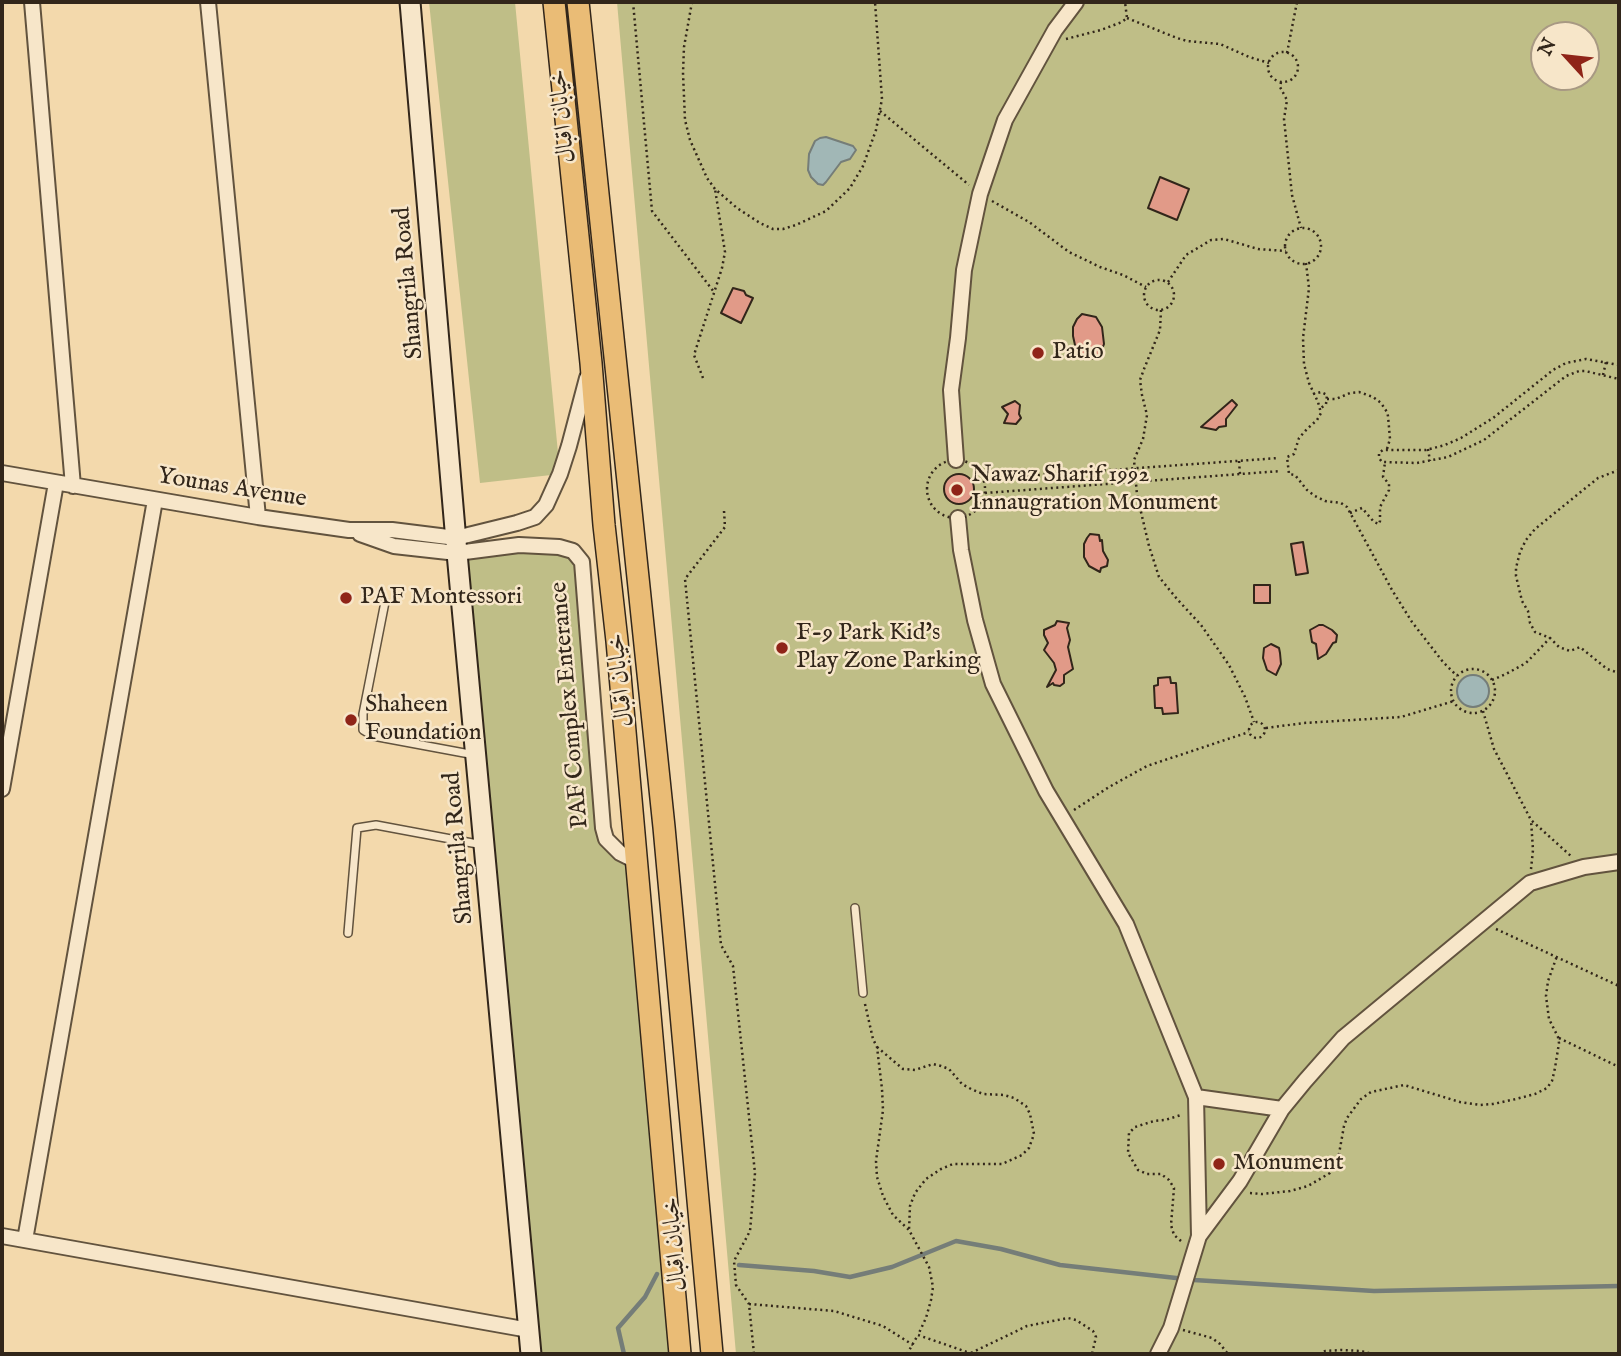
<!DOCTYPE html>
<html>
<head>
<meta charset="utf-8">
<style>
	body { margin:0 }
	#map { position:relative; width:1621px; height:1356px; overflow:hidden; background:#f3d9ac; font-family:"IM FELL English",serif }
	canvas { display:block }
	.frame { position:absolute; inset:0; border:4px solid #32261a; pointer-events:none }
	.north { position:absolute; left:1530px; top:21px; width:70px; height:70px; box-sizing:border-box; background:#f7e6c9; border:2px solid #a89983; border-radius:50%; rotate:297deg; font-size:19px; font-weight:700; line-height:28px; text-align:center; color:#32261a }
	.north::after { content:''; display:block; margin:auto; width:24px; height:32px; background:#8f2418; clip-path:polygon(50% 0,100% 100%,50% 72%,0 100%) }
</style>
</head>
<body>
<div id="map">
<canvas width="1621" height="1356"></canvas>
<div class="frame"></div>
<div class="north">N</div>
</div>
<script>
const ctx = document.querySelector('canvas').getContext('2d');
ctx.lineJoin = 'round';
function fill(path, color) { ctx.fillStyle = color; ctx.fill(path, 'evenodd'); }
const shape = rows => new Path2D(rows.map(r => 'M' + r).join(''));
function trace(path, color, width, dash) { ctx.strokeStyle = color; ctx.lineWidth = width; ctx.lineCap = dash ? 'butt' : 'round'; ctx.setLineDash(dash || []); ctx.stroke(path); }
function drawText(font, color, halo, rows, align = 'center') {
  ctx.font = font + ' "IM FELL English",Amiri,serif'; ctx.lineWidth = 5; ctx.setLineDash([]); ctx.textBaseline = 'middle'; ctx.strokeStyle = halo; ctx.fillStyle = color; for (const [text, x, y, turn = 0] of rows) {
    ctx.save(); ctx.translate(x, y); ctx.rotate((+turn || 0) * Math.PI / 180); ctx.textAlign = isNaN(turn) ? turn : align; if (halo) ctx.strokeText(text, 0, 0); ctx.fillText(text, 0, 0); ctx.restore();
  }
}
fill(shape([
	[429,2,515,2,560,474,480,483],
	[617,2,1619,2,1619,1354,736,1354],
	[1544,35,1586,35,1586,77,1544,77],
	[559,547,582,562,603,828,636,862,680,1354,531,1354,457,553]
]), '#bfbe87');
const water = shape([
	[826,137,853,146,856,150,850,159,841,162,826,182,823,185,818,184,811,177,808,170,809,154,815,141,820,138,826,137],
	'1457 691a16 16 0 1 1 32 0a16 16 0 1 1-32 0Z'
]);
fill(water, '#a1b7b6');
trace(water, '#757d78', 2);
trace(shape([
	[739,1265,814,1271,850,1277,892,1267,956,1241,1001,1249,1060,1265,1194,1280,1374,1291,1619,1286],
	[624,1354,618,1328,645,1297,657,1274]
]), '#757d78', 4.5);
const building = shape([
	[1160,177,1189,189,1177,220,1148,208,1160,177],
	[733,288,744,291,746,295,753,298,741,323,721,313,733,288],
	[1082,314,1096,317,1102,327,1104,344,1100,355,1095,359,1083,357,1075,345,1073,336,1073,327,1077,319,1082,314],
	[1232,400,1237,405,1226,419,1226,426,1219,427,1216,430,1201,427,1232,400],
	[1015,401,1020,405,1019,414,1021,418,1016,424,1004,423,1008,414,1002,407,1015,401],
	'944 489a15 15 0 1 1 30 0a15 15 0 1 1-30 0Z',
	[1090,534,1099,535,1100,541,1102,540,1103,551,1108,560,1107,566,1101,568,1100,572,1089,566,1084,557,1084,544,1087,538,1090,534],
	[1303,542,1308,573,1296,575,1291,544,1303,542],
	[1254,585,1270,585,1270,603,1254,603,1254,585],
	[1057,621,1069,623,1067,628,1070,640,1068,647,1073,669,1064,675,1064,683,1060,686,1054,685,1053,683,1047,687,1056,670,1054,663,1044,650,1048,643,1044,635,1044,630,1055,625,1057,621],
	[1319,625,1323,625,1332,630,1337,635,1336,642,1333,643,1326,654,1318,659,1316,644,1312,642,1310,630,1319,625],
	[1271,644,1279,648,1280,653,1281,664,1276,675,1267,670,1263,658,1264,648,1271,644],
	[1170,677,1171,683,1176,683,1178,713,1163,714,1162,708,1155,708,1154,686,1158,685,1158,678,1170,677]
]);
fill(building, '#e19a88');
trace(building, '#32261a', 2);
const lane = shape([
	[385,602,363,714,363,730,373,736,475,755],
	[855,908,863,993],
	[348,933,357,828,376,825,483,845]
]);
const street = shape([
	[32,2,73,486],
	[208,2,258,517],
	[956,460,951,390,958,338,964,270,980,194,1005,120,1055,30,1076,2],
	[2,473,258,517,349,530,392,530,456,538,517,523,535,517,546,505,560,474,569,446,587,378],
	[958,518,961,550,975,620,993,684,1046,791,1126,924,1196,1097,1199,1236,1171,1328,1158,1354],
	[360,534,394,546,457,553,519,545,559,547,573,551,582,562,603,828,606,839,620,853,636,861],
	[2,789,56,483],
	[1196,1097,1282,1109],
	[2,1236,529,1330],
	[1199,1236,1240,1181,1282,1109,1305,1081,1343,1038,1530,883,1584,867,1619,862],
	[25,1240,155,500]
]);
const secondary = shape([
	[410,2,457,553,531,1354]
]);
const primary = shape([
	[554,2,591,363,604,525,617,641,680,1354],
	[578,2,664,827,712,1354]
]);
trace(lane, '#62533e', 10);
trace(street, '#62533e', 18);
trace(secondary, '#32261a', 23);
trace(primary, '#32261a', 24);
trace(shape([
	[633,2,652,211,714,292],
	[692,2,684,47,683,73,685,120,690,140,707,178,715,189,737,208,760,223,773,229,783,229,796,225,826,211,850,188,863,166,876,130,882,99,875,2],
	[1127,18,1177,38,1187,41,1220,44,1249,57,1269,63],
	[1066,39,1101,30,1122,22,1127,18,1125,2],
	'1268 67a15 15 0 1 1 30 0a15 15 0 1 1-30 0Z',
	[1287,53,1297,2],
	[1281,82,1280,87,1287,100,1284,119,1292,195,1301,228],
	[880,111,969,185],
	[992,201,1029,222,1069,252,1100,267,1123,275,1146,287],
	'1285 246a18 18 0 1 1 36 0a18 18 0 1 1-36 0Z',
	[1306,263,1309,288,1303,338,1304,364,1309,383,1318,402,1321,413,1317,420,1307,429,1299,438,1294,454,1287,457,1289,474,1295,475,1307,490,1315,496,1325,501,1341,503,1347,507,1392,590,1412,622,1443,662,1457,676],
	'1144 295a15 15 0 1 1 30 0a15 15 0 1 1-30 0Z',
	[1168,282,1186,255,1211,240,1224,239,1258,249,1286,251],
	[1161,310,1160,330,1144,369,1140,380,1142,395,1147,415,1143,439,1134,460,1137,495,1149,546,1159,577,1177,599,1201,625,1229,665,1245,697,1254,722],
	[1619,365,1586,359,1566,363,1553,370,1493,418,1461,438,1445,445,1426,450,1383,450,1379,453,1379,458,1382,462,1417,463,1448,457,1484,440,1566,376,1579,371,1585,371,1619,379],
	[1603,375,1606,362],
	[703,378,694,355,722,268,725,252,715,189],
	[1313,394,1321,392,1327,395,1326,404,1321,408],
	[1327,399,1336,399,1350,393,1359,392,1373,397,1381,403,1387,412,1388,416,1390,439,1387,449],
	[1428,449,1430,461],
	'927 489a29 29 0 1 1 58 0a29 29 0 1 1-58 0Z',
	[1239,461,1240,474],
	[1619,470,1598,478,1535,529,1526,540,1520,552,1516,568,1516,576,1522,601,1528,611,1530,623,1535,632,1550,638,1559,647,1570,651,1580,647,1607,669,1616,672,1619,670],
	[983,479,1279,458],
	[985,493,1281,471],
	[724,511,725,527,685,579,721,945,733,966,755,1173,750,1231,734,1261,736,1285,749,1304,754,1354],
	[1350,513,1362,508,1374,522,1379,524,1380,521,1380,507,1389,490,1389,484,1383,477,1385,462],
	'1451 691a22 22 0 1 1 44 0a22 22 0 1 1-44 0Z',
	[1492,680,1506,674,1526,663,1550,638],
	[1483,711,1494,749,1531,820,1572,857],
	'1249 730a8 8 0 1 1 16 0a8 8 0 1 1-16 0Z',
	[1266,728,1304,723,1401,717,1454,701],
	[1074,810,1109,787,1147,766,1249,732],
	[1531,869,1533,850,1531,820],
	[1496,929,1619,986],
	[865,1004,873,1039,877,1047,882,1089,883,1110,876,1161,877,1177,883,1196,893,1215,909,1230,929,1267,933,1287,931,1300,926,1318,918,1335],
	[1559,1038,1619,1067],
	[877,1047,903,1069,915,1070,933,1064,941,1066,949,1069,962,1084,971,1089,983,1094,1004,1095,1014,1098,1026,1106,1030,1114,1034,1134,1029,1148,1022,1155,1002,1164,953,1164,941,1169,926,1179,915,1193,910,1206,909,1230],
	[1250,1193,1262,1194,1290,1191,1308,1186,1330,1173,1339,1154,1344,1126,1347,1118,1361,1099,1371,1092,1404,1085,1460,1102,1480,1105,1493,1104,1516,1099,1535,1094,1547,1088,1552,1081,1555,1068,1559,1043,1558,1037,1549,1019,1546,996,1548,981,1557,956],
	[1181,1241,1174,1235,1171,1225,1174,1188,1169,1180,1161,1174,1147,1174,1138,1170,1128,1153,1129,1133,1135,1127,1154,1121,1165,1120,1181,1115],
	[749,1304,834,1311,883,1326,913,1345],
	[1183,1330,1212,1338,1220,1344,1228,1354],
	[971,1353,1027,1326,1068,1318,1076,1320,1093,1331,1096,1337,1092,1354],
	[907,1354,918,1335,970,1353],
	[1319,1354,1325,1351,1341,1350,1361,1351,1372,1354]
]), '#32261a', 2.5, [2, 3.5]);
trace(lane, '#f7e6c9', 7);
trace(street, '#f7e6c9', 14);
trace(secondary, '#f7e6c9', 19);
trace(primary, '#eabc76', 21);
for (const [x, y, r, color] of [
	[1038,353,7,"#8f2418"],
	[957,490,7,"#8f2418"],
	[346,598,7,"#8f2418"],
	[782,648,7,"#8f2418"],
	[351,720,7,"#8f2418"],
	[1219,1164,7,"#8f2418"]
]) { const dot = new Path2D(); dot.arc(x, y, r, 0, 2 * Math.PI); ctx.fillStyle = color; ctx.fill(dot); trace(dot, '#f7e6c9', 2.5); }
drawText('24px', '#32261a', '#f7e6c9', [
	["خیابان اقبال",564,116,-96],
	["Shangrila Road",410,283,-95],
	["Younas Avenue",232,489,9],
	["خیابان اقبال",622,680,-96],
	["PAF Complex Enterance",571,705,-95],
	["Shangrila Road",460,848,-95],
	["خیابان اقبال",676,1244,-95]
]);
drawText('24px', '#32261a', '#f7e6c9', [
	["Patio",1052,353],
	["Nawaz Sharif 1992",971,476],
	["Innaugration Monument",971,504],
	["PAF Montessori",360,598],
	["F-9 Park Kid's",796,634],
	["Play Zone Parking",796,662],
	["Shaheen",365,706],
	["Foundation",365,734],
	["Monument",1233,1164]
], 'left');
</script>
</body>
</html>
